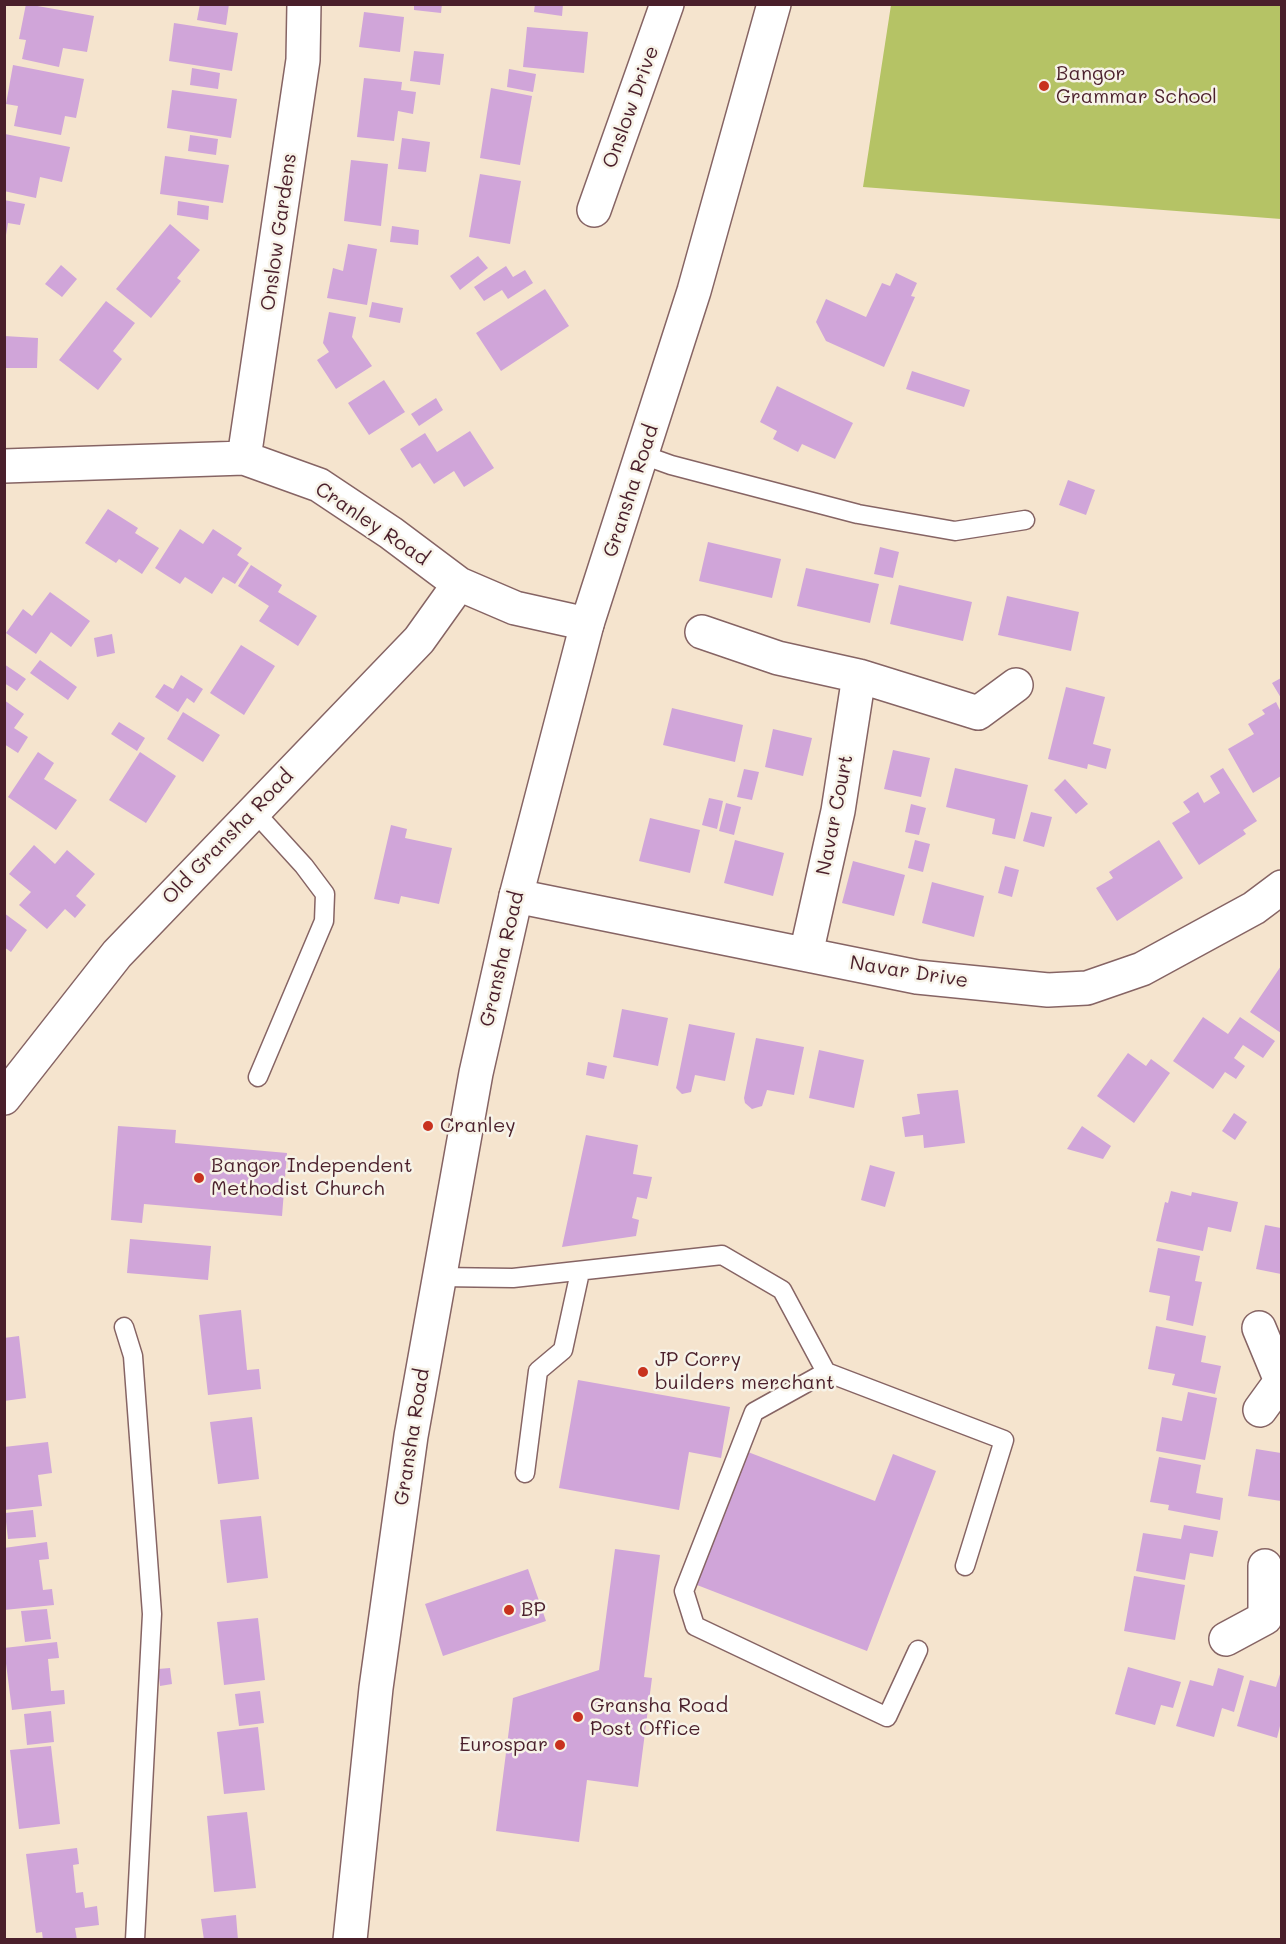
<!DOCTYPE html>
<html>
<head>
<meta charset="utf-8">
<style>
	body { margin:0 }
	#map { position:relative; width:1286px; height:1944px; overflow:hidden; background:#f5e4ce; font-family:Mali,sans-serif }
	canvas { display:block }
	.frame { position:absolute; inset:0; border:6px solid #4a1f2b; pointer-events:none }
</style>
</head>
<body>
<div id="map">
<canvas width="1286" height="1944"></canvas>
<div class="frame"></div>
</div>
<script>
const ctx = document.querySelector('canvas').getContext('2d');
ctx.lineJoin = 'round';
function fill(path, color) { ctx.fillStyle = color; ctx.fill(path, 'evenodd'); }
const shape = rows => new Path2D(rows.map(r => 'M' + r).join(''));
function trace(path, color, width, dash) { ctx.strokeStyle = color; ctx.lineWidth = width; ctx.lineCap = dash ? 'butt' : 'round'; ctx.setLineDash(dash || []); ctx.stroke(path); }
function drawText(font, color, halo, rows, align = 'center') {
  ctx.font = font + ' Mali,sans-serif'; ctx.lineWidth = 5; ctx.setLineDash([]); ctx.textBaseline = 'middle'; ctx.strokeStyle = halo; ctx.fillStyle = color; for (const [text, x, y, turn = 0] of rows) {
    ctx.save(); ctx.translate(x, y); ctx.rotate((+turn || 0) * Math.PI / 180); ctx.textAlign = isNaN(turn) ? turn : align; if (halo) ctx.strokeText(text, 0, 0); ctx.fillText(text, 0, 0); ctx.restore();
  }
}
fill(shape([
	[891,5,1281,5,1281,219,863,187]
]), '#b5c365');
fill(shape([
	[26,4,94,16,87,52,63,48,59,67,22,59,26,40,19,39],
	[200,4,229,4,226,25,197,20],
	[414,4,442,4,441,13,414,10],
	[535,4,563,4,562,16,534,12],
	[364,12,404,17,400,52,359,47],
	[174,23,238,33,232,71,169,61],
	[527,27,588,32,584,73,523,67],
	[414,51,444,54,440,85,410,81],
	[13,65,84,79,76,118,65,116,61,135,14,126,18,106,6,104],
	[192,68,220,73,218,89,190,85],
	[509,69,536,74,533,92,507,87],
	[364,78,402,82,401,90,416,92,413,114,398,111,394,141,357,137],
	[491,88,532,96,520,165,480,158],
	[172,90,237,99,231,138,167,128],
	[5,134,70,147,62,182,40,177,36,198,4,191],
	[190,135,218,139,216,155,188,151],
	[402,138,430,142,426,172,398,169],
	[165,156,229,165,223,203,160,194],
	[351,160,388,164,381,226,344,221],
	[480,174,521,181,510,244,469,237],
	[4,200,25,204,20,225,8,223,6,235],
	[178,201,209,206,208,220,177,215],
	[170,224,200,250,177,278,181,281,151,318,116,289],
	[392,226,419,230,418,245,390,242],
	[348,244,377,249,367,305,327,298,333,268,343,271],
	[478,256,488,268,460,290,450,276],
	[61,265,77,279,62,297,45,284],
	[506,266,513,277,525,270,533,283,508,299,502,290,484,301,474,287],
	[896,273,917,283,911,296,915,297,884,367,826,341,816,322,826,299,866,317,882,283,890,286],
	[545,289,569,326,501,371,476,333],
	[106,301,135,323,113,351,122,359,98,390,59,360],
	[372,302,403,308,400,323,369,317],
	[329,312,356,317,352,337,372,366,336,389,317,360,329,352,323,343],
	[4,336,38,338,37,368,4,368],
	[912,371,970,390,964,407,906,389],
	[384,380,405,412,369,435,348,403],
	[777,386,853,423,835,459,802,444,798,452,773,439,777,431,760,422],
	[436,398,443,410,419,426,411,414],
	[470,431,494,468,464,487,454,471,434,484,420,463,412,468,400,449,425,433,437,452],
	[1068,480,1095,490,1086,515,1059,505],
	[108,509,138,528,135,533,159,548,142,574,119,559,116,563,85,543],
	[180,529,203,544,213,529,242,548,237,555,249,563,235,584,223,577,212,594,185,577,180,584,155,568],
	[708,542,781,559,772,598,699,581],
	[880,547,899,552,893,578,874,574],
	[251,565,282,585,278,592,317,616,298,646,259,621,269,606,238,586],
	[806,568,879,584,870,623,797,606],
	[899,585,972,602,963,641,890,624],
	[50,592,90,621,71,647,51,632,36,654,6,633,23,609,32,616],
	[1007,596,1079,612,1071,651,998,635],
	[112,634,115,653,97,657,94,638],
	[241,645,275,666,244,715,210,693],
	[40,660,77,687,68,700,30,673],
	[4,664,26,679,17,691,4,683],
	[181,675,203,689,194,703,187,698,178,712,155,697,164,684,173,689],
	[1281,678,1281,698,1272,683],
	[1066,687,1105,697,1093,744,1111,749,1106,769,1088,764,1087,769,1048,759],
	[4,700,24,714,14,728,28,737,18,753,4,744],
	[1276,702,1281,712,1281,776,1253,793,1228,749,1254,734,1248,724,1265,714,1262,710],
	[672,708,743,725,735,762,663,745],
	[183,712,220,735,203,762,167,739],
	[119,722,145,738,137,751,111,734],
	[773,729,812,738,803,776,765,767],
	[893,750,930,758,921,797,884,789],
	[38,752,54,763,44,779,77,800,56,830,8,797],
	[140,752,176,776,146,823,109,800],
	[955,768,1028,785,1015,839,992,834,995,819,946,807],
	[1223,768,1257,821,1243,830,1246,834,1199,865,1172,823,1190,812,1183,802,1198,792,1204,803,1220,793,1210,776],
	[744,769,759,772,752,800,737,797],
	[1065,779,1088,804,1076,814,1054,790],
	[709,798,723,801,717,829,702,825],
	[726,803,741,807,734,835,719,831],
	[911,804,926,808,919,835,905,832],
	[1031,812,1052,817,1044,847,1023,841],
	[650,818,700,830,690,873,639,861],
	[391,825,407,829,405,838,452,848,439,904,401,896,399,904,374,899],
	[735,840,784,853,773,896,724,883],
	[915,840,930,844,923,872,908,868],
	[1159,840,1183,878,1117,921,1096,888,1113,878,1109,872],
	[34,845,55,864,67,850,95,874,76,896,86,905,75,918,65,909,47,929,19,905,31,892,9,874],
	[853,861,905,875,894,916,842,903],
	[1005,866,1019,870,1012,897,998,893],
	[932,882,984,896,974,937,922,923],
	[4,913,27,930,11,952,4,947],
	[1281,966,1281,1033,1250,1012],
	[622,1009,668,1018,658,1066,613,1057],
	[1203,1017,1228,1034,1240,1017,1275,1041,1263,1058,1243,1045,1234,1058,1245,1066,1236,1079,1225,1072,1213,1089,1173,1061],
	[689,1024,735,1033,725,1081,695,1075,691,1092,682,1094,676,1088,677,1084],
	[756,1038,804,1047,794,1095,767,1090,762,1106,752,1109,745,1103,744,1098],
	[819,1050,864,1060,854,1108,809,1098],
	[1128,1053,1146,1066,1151,1059,1170,1073,1134,1123,1097,1096],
	[588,1062,607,1066,604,1079,586,1075],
	[958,1090,965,1143,924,1148,923,1135,905,1137,902,1117,920,1114,917,1094],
	[1234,1113,1247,1122,1235,1140,1222,1131],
	[118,1126,176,1130,175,1143,287,1153,282,1216,144,1204,142,1223,111,1220],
	[1082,1126,1111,1146,1103,1159,1067,1149],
	[586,1135,638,1145,633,1174,652,1177,647,1199,637,1197,632,1218,639,1220,636,1236,562,1247],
	[870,1165,895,1172,885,1207,861,1200],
	[1171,1191,1191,1196,1192,1192,1238,1202,1231,1232,1208,1227,1203,1251,1156,1241,1165,1202,1168,1203],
	[1265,1225,1281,1228,1281,1274,1256,1269],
	[130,1239,211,1246,208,1280,127,1273],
	[1158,1248,1200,1256,1195,1281,1202,1282,1193,1326,1166,1320,1170,1296,1149,1292],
	[241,1310,247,1370,259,1369,261,1389,208,1395,199,1315],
	[1156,1326,1206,1336,1201,1362,1221,1366,1215,1394,1172,1385,1175,1374,1148,1369],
	[19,1336,26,1398,4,1401,4,1338],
	[578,1380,730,1407,721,1458,689,1452,679,1510,559,1488],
	[1188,1392,1217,1398,1205,1460,1156,1451,1162,1417,1182,1421],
	[252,1417,259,1479,218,1484,210,1422],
	[48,1442,52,1473,38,1475,42,1506,4,1510,4,1447],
	[1256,1449,1281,1453,1281,1501,1248,1496],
	[748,1452,875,1501,893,1454,936,1471,867,1651,697,1585],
	[1159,1457,1201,1465,1196,1493,1223,1498,1220,1520,1168,1510,1169,1505,1150,1502],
	[33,1510,36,1537,8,1539,5,1513],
	[261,1516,268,1578,227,1583,220,1520],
	[1184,1525,1218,1531,1213,1557,1190,1553,1185,1580,1136,1571,1143,1533,1181,1539],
	[47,1542,49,1559,39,1560,43,1590,52,1589,54,1605,4,1610,4,1548],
	[615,1549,660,1555,644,1677,652,1678,638,1787,587,1780,579,1842,496,1831,513,1698,599,1670],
	[528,1569,546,1621,443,1656,425,1604],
	[1134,1576,1185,1585,1175,1640,1124,1631],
	[47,1609,51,1639,25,1642,21,1611],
	[258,1618,265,1680,224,1685,217,1622],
	[57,1642,59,1658,48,1659,51,1691,64,1690,65,1704,12,1710,4,1648],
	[1128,1667,1181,1682,1173,1708,1161,1705,1155,1725,1115,1714],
	[170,1668,172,1684,160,1686,158,1669],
	[1218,1668,1244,1676,1234,1712,1222,1708,1214,1737,1176,1726,1190,1680,1213,1686],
	[1281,1671,1281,1722,1277,1738,1237,1726,1250,1680,1276,1687],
	[260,1691,264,1723,239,1726,235,1694],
	[51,1711,54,1742,27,1745,24,1714],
	[258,1727,265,1790,224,1794,217,1732],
	[51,1746,60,1824,19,1829,10,1750],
	[247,1812,256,1888,214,1892,207,1816],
	[77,1848,79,1864,73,1865,76,1893,83,1892,85,1908,97,1906,99,1925,75,1928,77,1940,43,1940,42,1932,36,1933,26,1854],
	[236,1915,238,1940,204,1940,201,1919]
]), '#d0a5d9');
const service = shape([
	[643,455,671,465,858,514,955,531,1025,520],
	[253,810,304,866,325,894,324,921,258,1077],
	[439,1277,513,1278,722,1255,782,1290,826,1372,1004,1440,965,1566],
	[124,1327,133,1356,152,1614,135,1940],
	[826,1372,754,1412,684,1591,695,1626,887,1717,918,1650],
	[525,1473,538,1371,563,1350,580,1272]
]);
const minor = shape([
	[594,210,667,4],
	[244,458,303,60,304,4],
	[4,466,244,458,319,485,391,533,459,584,515,608,587,624],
	[702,632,778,658,859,676,978,713,1016,685],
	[516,896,917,977,1048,990,1087,988,1142,969,1254,908,1282,887],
	[806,954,838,811,859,676],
	[4,1098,117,954,419,640,459,584],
	[1259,1328,1281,1381,1260,1410],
	[1226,1639,1265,1618,1265,1566]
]);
const tertiary = shape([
	[350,1940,376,1688,411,1436,476,1073,516,896,587,624,694,291,774,4]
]);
trace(service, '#866464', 21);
trace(minor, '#866464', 36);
trace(tertiary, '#866464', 36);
trace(service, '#fff', 18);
trace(minor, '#fff', 33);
trace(tertiary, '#fff', 33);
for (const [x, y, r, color] of [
	[1044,86,6,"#c8321e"],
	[428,1126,6,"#c8321e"],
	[199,1178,6,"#c8321e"],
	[643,1372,6,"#c8321e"],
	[509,1610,6,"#c8321e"],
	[578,1717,6,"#c8321e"],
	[560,1745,6,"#c8321e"]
]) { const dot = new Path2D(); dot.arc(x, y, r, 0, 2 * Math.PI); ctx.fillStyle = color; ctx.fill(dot); trace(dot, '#f7f3e8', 2); }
drawText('20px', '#4a1f2b', '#f7f3e8', [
	["Bangor",1056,74],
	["Grammar School",1056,97],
	["Cranley",440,1126],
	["Bangor Independent",211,1166],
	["Methodist Church",211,1189],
	["JP Corry",655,1360],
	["builders merchant",655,1383],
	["BP",521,1610],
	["Gransha Road",590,1706],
	["Post Office",590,1729],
	["Eurospar",548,1745,"right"]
], 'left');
drawText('20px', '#4a1f2b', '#f7f3e8', [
	["Onslow Drive",631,107,-70],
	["Onslow Gardens",279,232,-82],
	["Gransha Road",631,491,-72],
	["Cranley Road",372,524,34],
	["Navar Court",835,815,-79],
	["Old Gransha Road",228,837,-46],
	["Gransha Road",502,959,-77],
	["Navar Drive",909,972,9],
	["Gransha Road",412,1437,-81]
]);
</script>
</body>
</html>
